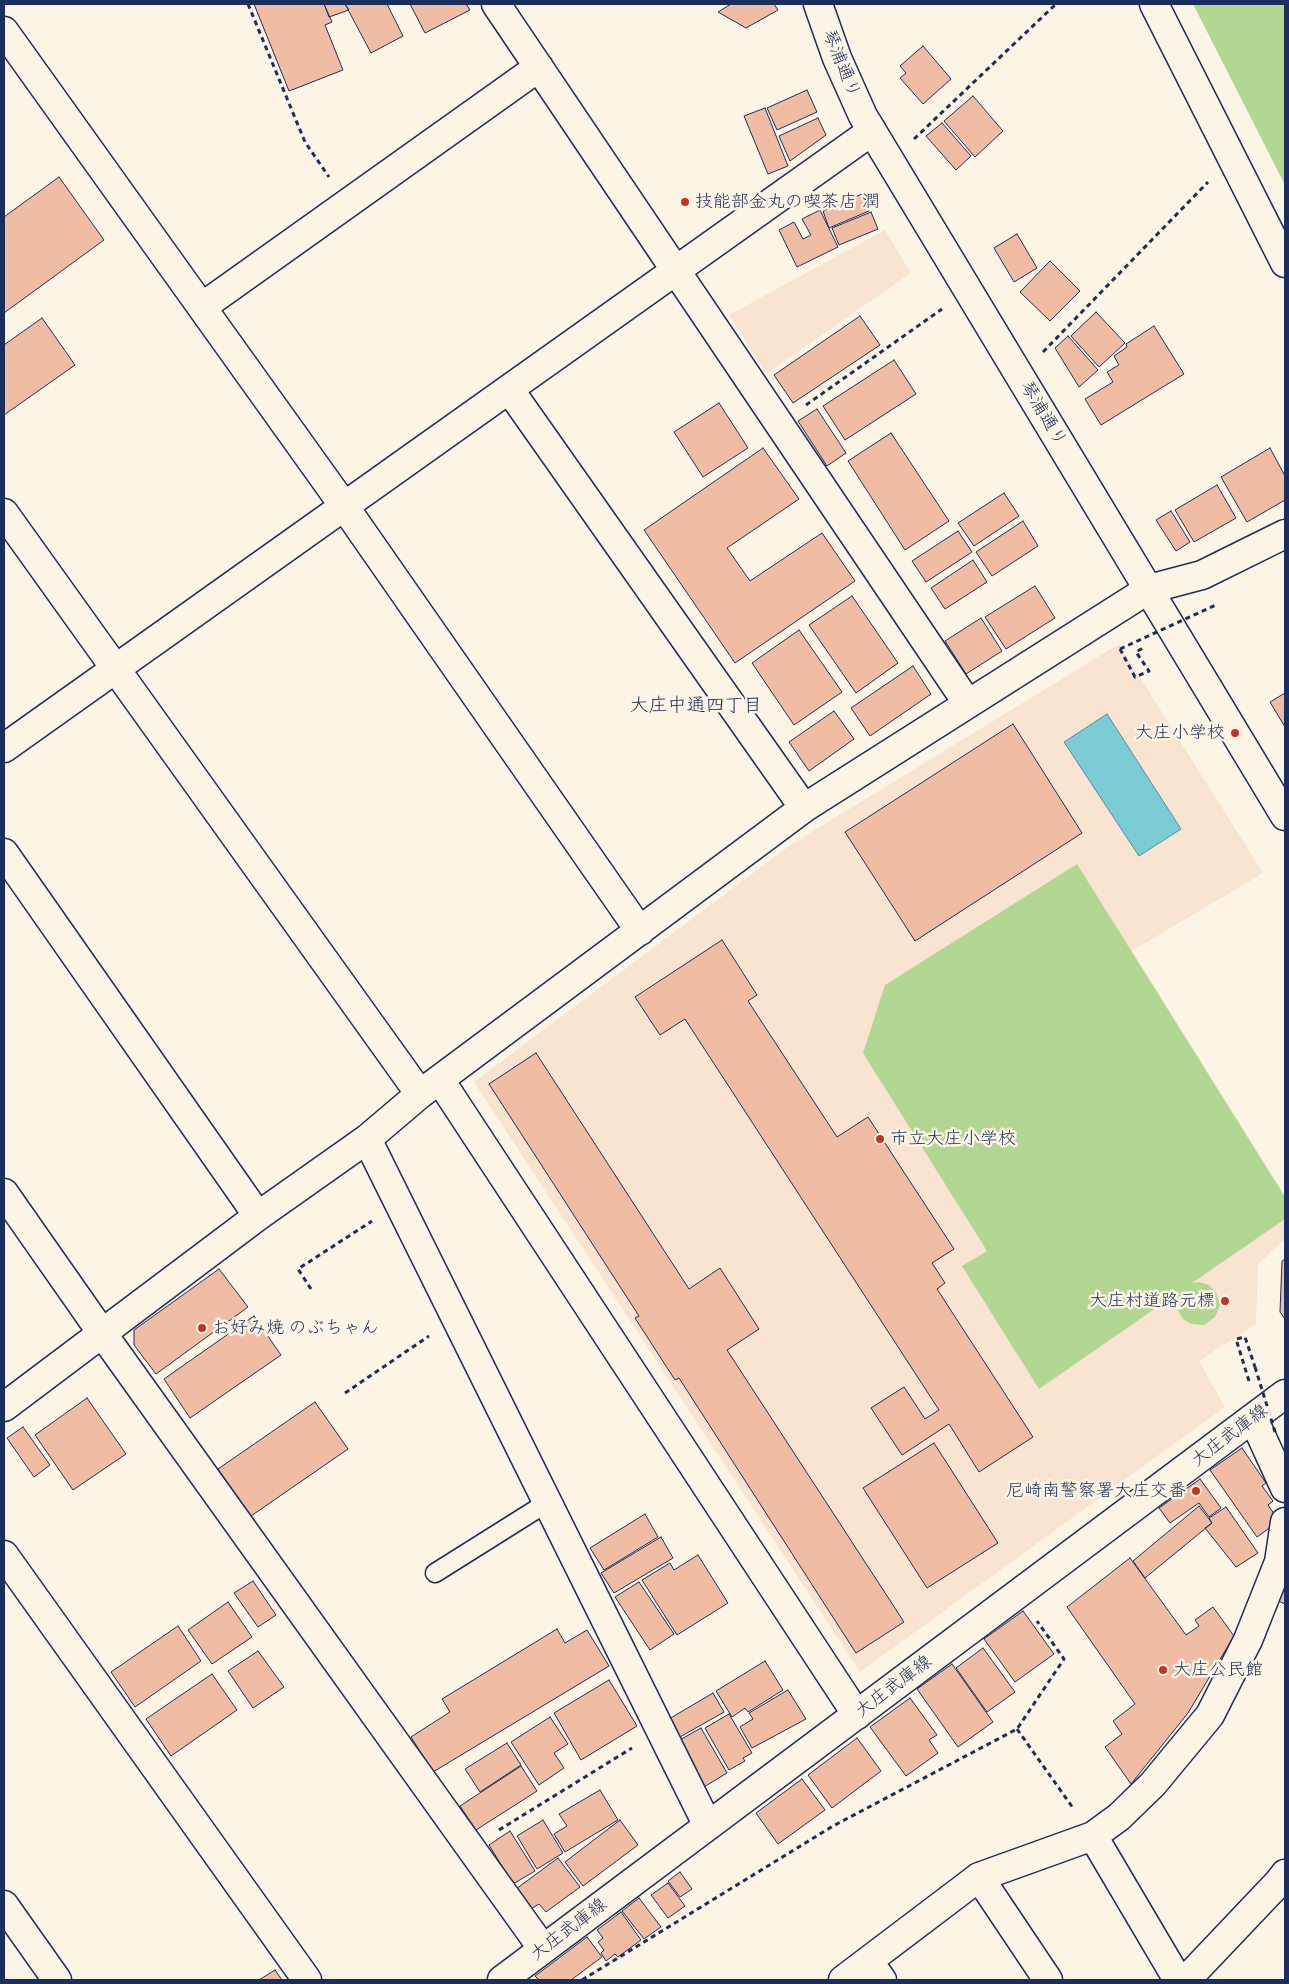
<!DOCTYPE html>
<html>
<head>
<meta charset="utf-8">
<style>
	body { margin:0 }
	#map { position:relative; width:1289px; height:1984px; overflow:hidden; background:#fcf5e5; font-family:Sriracha,sans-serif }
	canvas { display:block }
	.frame { position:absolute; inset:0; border:5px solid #1b2f5e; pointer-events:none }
</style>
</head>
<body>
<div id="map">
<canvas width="1289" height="1984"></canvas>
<div class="frame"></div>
</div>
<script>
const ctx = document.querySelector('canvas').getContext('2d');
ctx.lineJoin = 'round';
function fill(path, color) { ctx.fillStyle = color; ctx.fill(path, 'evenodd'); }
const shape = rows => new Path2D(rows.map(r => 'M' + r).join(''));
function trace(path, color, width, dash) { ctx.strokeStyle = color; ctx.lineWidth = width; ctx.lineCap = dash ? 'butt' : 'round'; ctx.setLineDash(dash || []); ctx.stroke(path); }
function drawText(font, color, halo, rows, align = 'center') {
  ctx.font = font + ' Sriracha,"Klee One",sans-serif'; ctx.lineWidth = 5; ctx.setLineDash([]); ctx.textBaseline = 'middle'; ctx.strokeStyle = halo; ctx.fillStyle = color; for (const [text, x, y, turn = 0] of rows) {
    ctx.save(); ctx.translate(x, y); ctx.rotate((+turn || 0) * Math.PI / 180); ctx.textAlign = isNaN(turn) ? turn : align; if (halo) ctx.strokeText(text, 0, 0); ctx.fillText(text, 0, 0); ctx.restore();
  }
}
fill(shape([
	[885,230,911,273,766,374,729,315],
	[1119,644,1263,873,1132,951,1285,1196,1285,1239,1258,1264,1256,1324,1199,1361,1225,1407,860,1672,474,1082,792,844]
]), '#f9e4d2');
fill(shape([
	[1193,4,1285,4,1285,185],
	[1077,864,1285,1197,1285,1219,1192,1283,1199,1282,1209,1285,1216,1292,1220,1305,1215,1317,1204,1325,1191,1324,1183,1319,1178,1310,1177,1300,1179,1292,1039,1389,962,1266,987,1251,863,1053,885,985]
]), '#b1d793');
const water = shape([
	[1107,714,1181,829,1139,856,1064,742,1107,714]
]);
fill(water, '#7bccd4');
trace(water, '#558da5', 1);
const building = shape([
	[254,4,324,4,332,22,325,25,343,70,289,91,254,4],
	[324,4,345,4,349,10,329,17,324,4],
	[345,4,387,4,403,36,371,53,345,4],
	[410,4,466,4,470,10,425,33,410,4],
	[731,4,774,4,778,10,746,28,718,12,731,4],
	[923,46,951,79,923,104,900,78,906,73,900,66,923,46],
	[807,90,817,112,777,130,767,108,807,90],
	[973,96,1003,131,975,157,944,121,973,96],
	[765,108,788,166,768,174,744,116,765,108],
	[818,118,826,135,790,161,779,136,818,118],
	[942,123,971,156,956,170,926,136,942,123],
	[59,177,104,240,4,313,4,217,59,177],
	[862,194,869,211,829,228,823,211,862,194],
	[820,210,838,247,797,267,779,230,794,222,803,239,811,235,802,219,820,210],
	[871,212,878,229,839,245,832,228,871,212],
	[1017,234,1037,268,1014,282,994,248,1017,234],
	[1050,261,1080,291,1050,321,1020,292,1050,261],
	[1096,312,1125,343,1099,367,1071,336,1096,312],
	[860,316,880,345,793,403,774,375,860,316],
	[42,318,75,365,4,415,4,345,42,318],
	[1154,326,1184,374,1101,425,1085,399,1113,382,1107,372,1119,365,1114,356,1127,347,1126,344,1154,326],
	[1068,336,1098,370,1079,387,1055,348,1068,336],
	[894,360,916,394,845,440,823,406,894,360],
	[719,403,748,448,703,477,674,432,719,403],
	[817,409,846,453,827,466,798,421,817,409],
	[891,433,949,521,905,550,848,461,891,433],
	[763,448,799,499,727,548,750,581,822,533,855,581,735,663,644,530,763,448],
	[1270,448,1285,476,1285,500,1247,522,1221,477,1270,448],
	[1217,485,1236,518,1194,542,1175,510,1217,485],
	[1004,493,1019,516,974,546,958,523,1004,493],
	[1171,511,1190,542,1176,551,1156,520,1171,511],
	[1023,521,1038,546,992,576,976,552,1023,521],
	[958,531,972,552,926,582,912,561,958,531],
	[973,560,987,582,945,609,931,588,973,560],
	[1035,586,1055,618,1006,649,985,617,1035,586],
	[852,596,898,663,856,693,809,625,852,596],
	[981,618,1002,651,966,674,945,641,981,618],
	[799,630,842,692,794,725,752,663,799,630],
	[913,666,931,694,870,736,851,708,913,666],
	[1285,693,1285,727,1270,702,1285,693],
	[834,711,854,739,809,771,789,742,834,711],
	[1013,724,1082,833,915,941,845,832,1013,724],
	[722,940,757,995,748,1001,837,1137,868,1117,954,1249,932,1263,945,1283,937,1289,1033,1437,979,1472,949,1424,902,1455,871,1408,904,1387,925,1419,939,1410,685,1019,660,1035,635,997,722,940],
	[536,1053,689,1289,720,1268,759,1329,727,1350,904,1622,856,1653,679,1378,675,1380,635,1318,639,1316,489,1084,536,1053],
	[1285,1259,1285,1319,1280,1312,1282,1261,1285,1259],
	[219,1269,248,1307,156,1374,134,1345,134,1330,219,1269],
	[254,1316,281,1355,190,1418,164,1379,254,1316],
	[87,1398,126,1454,73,1490,35,1435,87,1398],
	[315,1402,348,1449,251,1516,218,1469,315,1402],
	[23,1427,50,1465,34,1477,7,1438,23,1427],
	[934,1443,998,1543,927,1588,863,1488,934,1443],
	[1242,1448,1266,1483,1262,1486,1273,1501,1268,1505,1279,1521,1257,1537,1210,1470,1242,1448],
	[1200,1479,1221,1508,1209,1517,1199,1503,1170,1523,1159,1508,1200,1479],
	[1199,1506,1212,1523,1145,1578,1133,1561,1199,1506],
	[1226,1507,1258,1553,1236,1567,1205,1528,1212,1523,1209,1518,1226,1507],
	[645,1514,658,1537,604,1570,590,1548,645,1514],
	[661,1537,673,1558,614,1593,601,1573,661,1537],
	[698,1555,728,1603,677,1635,642,1580,670,1563,674,1570,698,1555],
	[1130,1558,1186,1635,1199,1626,1195,1620,1213,1607,1234,1636,1188,1713,1131,1784,1105,1747,1122,1734,1113,1721,1135,1704,1067,1607,1130,1558],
	[1285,1580,1285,1604,1276,1600,1285,1580],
	[253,1581,276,1615,258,1627,234,1593,253,1581],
	[639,1582,674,1634,650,1650,615,1597,639,1582],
	[228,1602,252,1637,212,1664,188,1630,228,1602],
	[1023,1611,1054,1654,1015,1682,984,1639,1023,1611],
	[178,1626,201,1661,135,1707,111,1672,178,1626],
	[557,1629,565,1643,587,1630,609,1666,433,1772,411,1737,450,1712,442,1699,557,1629],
	[983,1648,1015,1692,987,1712,956,1668,983,1648],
	[258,1651,284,1687,253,1708,228,1671,258,1651],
	[765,1661,783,1690,748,1712,745,1708,732,1717,716,1691,765,1661],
	[952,1664,993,1722,958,1747,917,1689,952,1664],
	[212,1674,237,1710,171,1756,146,1719,212,1674],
	[609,1680,637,1726,581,1760,554,1713,609,1680],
	[788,1690,806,1719,752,1748,740,1727,753,1719,749,1713,788,1690],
	[713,1693,724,1712,680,1737,669,1719,713,1693],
	[910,1698,937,1735,929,1740,938,1753,906,1776,870,1727,910,1698],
	[729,1714,752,1753,743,1758,745,1761,729,1770,705,1728,729,1714],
	[550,1717,568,1744,554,1753,564,1768,539,1785,511,1742,550,1717],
	[701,1728,727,1773,704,1787,678,1741,701,1728],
	[857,1738,881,1771,832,1808,808,1775,857,1738],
	[507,1743,521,1765,480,1792,465,1769,507,1743],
	[521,1766,537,1791,476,1830,460,1806,521,1766],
	[802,1779,825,1810,778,1844,756,1813,802,1779],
	[600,1790,618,1820,565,1852,554,1834,567,1826,559,1814,600,1790],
	[543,1820,563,1853,537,1869,517,1836,543,1820],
	[620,1820,638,1845,583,1886,565,1862,620,1820],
	[510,1831,535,1871,513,1884,489,1845,510,1831],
	[558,1858,580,1887,546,1912,539,1904,531,1909,516,1889,558,1858],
	[680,1872,692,1889,680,1897,668,1881,680,1872],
	[668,1883,685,1906,668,1918,651,1895,668,1883],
	[639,1898,661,1927,644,1939,622,1911,639,1898],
	[621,1912,641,1940,618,1957,615,1954,606,1961,601,1953,604,1950,598,1942,603,1938,597,1930,621,1912],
	[587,1937,602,1957,571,1980,539,1980,535,1976,587,1937],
	[275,1970,282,1980,259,1980,275,1970]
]);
fill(building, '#f1bca4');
trace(building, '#1b2f5e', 1);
const lane = shape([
	[435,1573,548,1502]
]);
const street = shape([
	[496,4,968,704],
	[1154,4,1285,263],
	[4,31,344,506,640,931],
	[202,307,539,67],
	[509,389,804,808],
	[4,513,420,1094],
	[4,748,872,131],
	[4,853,258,1216],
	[367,1139,708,1826],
	[4,1193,102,1333,543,1949],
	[4,1407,258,1216,367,1139,420,1094,804,808,1149,589,1202,575,1285,534],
	[1253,1418,1285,1488],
	[4,1555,307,1980],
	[1093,1836,1178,1980],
	[979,1877,1048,1980],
	[4,1905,57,1980],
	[868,1961,882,1980],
	[502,1980,1285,1394],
	[843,1980,979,1877,1093,1836,1119,1817,1153,1784,1210,1715,1248,1640,1279,1562,1285,1522],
	[1186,1980,1278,1883,1285,1874]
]);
const secondary = shape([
	[818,4,837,58,863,116,1285,816],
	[440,1080,857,1715]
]);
trace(lane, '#1b2f5e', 21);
trace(street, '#1b2f5e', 31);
trace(secondary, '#1b2f5e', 31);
trace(shape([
	[248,4,305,142,329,177],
	[914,139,1056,4],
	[1043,352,1208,182],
	[806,405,942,309],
	[1120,649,1135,677,1149,671,1136,652,1143,648],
	[311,1289,298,1269,372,1221],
	[1249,1381,1236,1339,1245,1337,1255,1367],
	[345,1393,429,1336],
	[1017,1729,1073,1808],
	[499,1830,632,1748],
	[582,1980,833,1826,1017,1729,1064,1659,1037,1621]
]), '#1b2f5e', 3, [5, 4]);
trace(lane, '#fcf5e5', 18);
trace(street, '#fcf5e5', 28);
trace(secondary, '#fcf5e5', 28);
trace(shape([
	[1120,649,1218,604],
	[1255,1367,1276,1435]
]), '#1b2f5e', 3, [5, 4]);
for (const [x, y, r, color] of [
	[685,202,5,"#c8321e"],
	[1235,733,5,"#c8321e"],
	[880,1139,5,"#c8321e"],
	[1225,1301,5,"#c8321e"],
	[202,1328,5,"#c8321e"],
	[1196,1491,5,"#c8321e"],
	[1163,1670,5,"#c8321e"]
]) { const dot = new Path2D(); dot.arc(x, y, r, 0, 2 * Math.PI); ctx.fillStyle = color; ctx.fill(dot); trace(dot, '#fcf5e5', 2); }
drawText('18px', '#1b2f5e', '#fcf5e5', [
	["琴浦通り",841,64,68],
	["琴浦通り",1043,414,59],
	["大庄武庫線",1230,1436,-37],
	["大庄武庫線",894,1687,-37],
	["大庄武庫線",569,1930,-37]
]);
drawText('18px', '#1b2f5e', '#fcf5e5', [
	["技能部金丸の喫茶店 潤",695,202],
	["大庄小学校",1225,733,"right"],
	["市立大庄小学校",890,1139],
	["大庄村道路元標",1215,1301,"right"],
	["お好み焼 のぶちゃん",212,1328],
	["尼崎南警察署大庄交番",1186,1491,"right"],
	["大庄公民館",1173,1670]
], 'left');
drawText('19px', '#1b2f5e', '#fcf5e5', [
	["大庄中通四丁目",696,706]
]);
</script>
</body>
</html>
